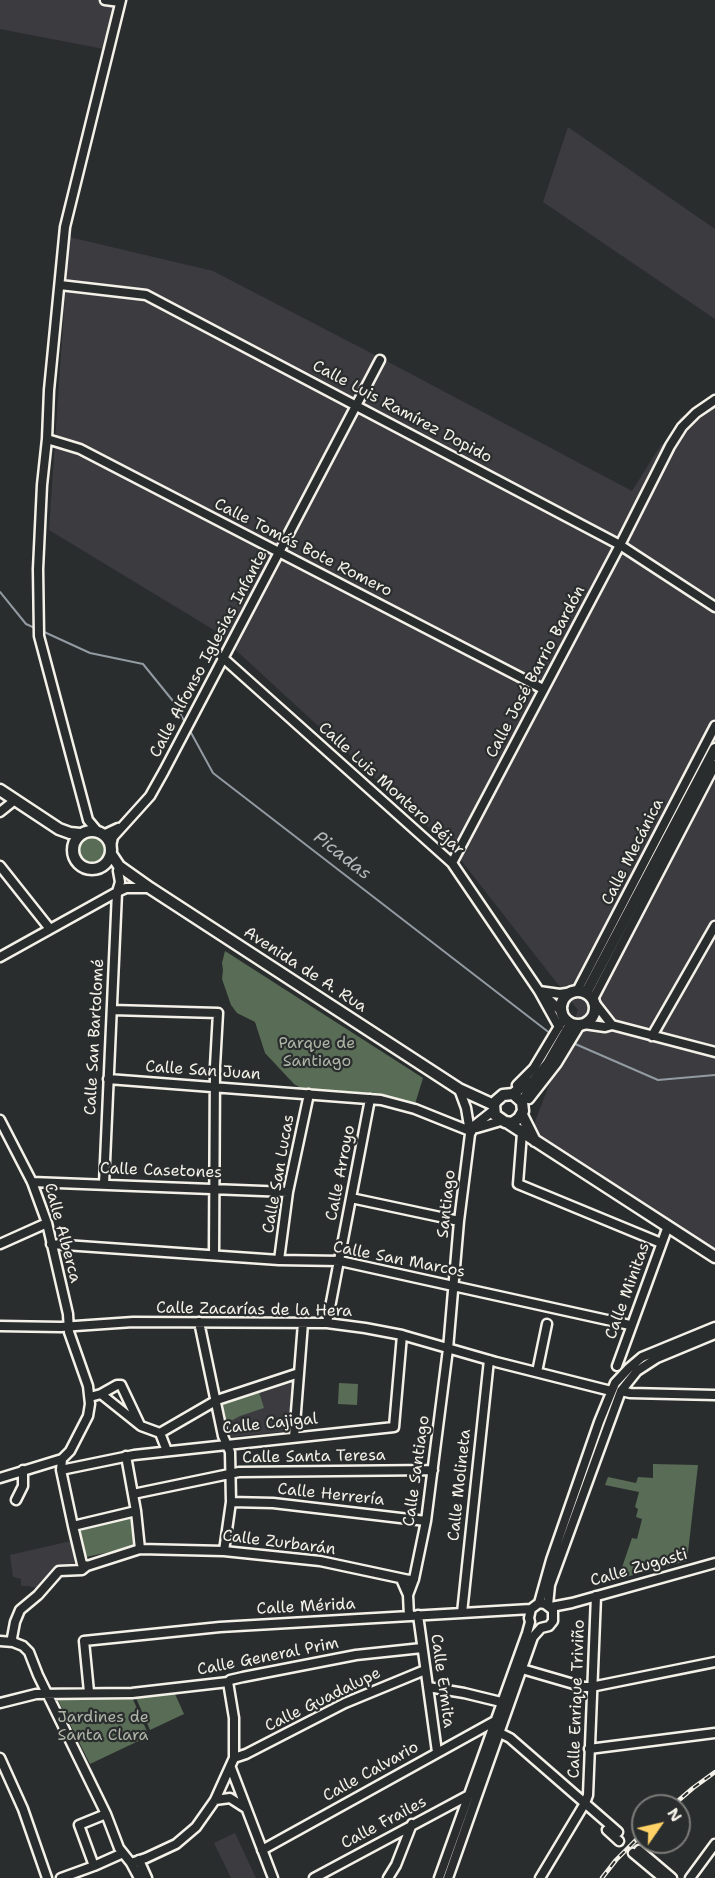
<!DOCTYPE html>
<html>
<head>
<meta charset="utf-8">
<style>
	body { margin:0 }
	#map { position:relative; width:715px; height:1878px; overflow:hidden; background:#2a2d2e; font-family:"Shantell Sans",sans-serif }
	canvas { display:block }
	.north { position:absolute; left:631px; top:1794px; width:60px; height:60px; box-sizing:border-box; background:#2a2d2e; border:2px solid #7b7b78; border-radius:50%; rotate:56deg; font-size:16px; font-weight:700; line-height:24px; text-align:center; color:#f4f1e8 }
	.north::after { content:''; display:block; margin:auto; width:21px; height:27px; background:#ffd166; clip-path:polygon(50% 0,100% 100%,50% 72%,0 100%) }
</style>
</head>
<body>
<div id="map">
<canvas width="715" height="1878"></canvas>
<div class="north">N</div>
</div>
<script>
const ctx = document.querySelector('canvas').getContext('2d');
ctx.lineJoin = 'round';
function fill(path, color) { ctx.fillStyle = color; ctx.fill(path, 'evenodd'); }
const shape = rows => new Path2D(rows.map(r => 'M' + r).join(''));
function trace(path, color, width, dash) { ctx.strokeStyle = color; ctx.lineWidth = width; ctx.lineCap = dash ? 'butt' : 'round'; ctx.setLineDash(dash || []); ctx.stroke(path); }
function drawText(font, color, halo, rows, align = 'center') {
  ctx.font = font + ' "Shantell Sans",sans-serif'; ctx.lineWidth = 4.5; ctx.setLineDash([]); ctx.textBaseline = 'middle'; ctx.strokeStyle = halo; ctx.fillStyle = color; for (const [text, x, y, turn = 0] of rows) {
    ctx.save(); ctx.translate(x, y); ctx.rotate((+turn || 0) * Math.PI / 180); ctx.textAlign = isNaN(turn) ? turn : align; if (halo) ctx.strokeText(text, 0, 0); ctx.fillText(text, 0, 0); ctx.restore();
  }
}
fill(shape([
	[0,0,128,0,114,51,0,29],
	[568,127,715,229,715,319,543,202],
	[69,237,213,271,394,365,632,491,661,445,685,431,679,418,715,402,715,1250,531,1132,578,1010,453,850,214,630,49,530],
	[296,1378,293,1383,290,1431,230,1437,228,1440,222,1404],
	[71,1541,75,1567,57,1568,39,1589,29,1586,21,1586,21,1579,13,1577,10,1555],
	[235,1833,256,1878,231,1878,214,1843]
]), '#3c3b40');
fill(shape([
	'78 850a13 13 0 1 1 26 0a13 13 0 1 1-26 0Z',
	[225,951,423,1078,415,1104,389,1096,336,1091,312,1091,302,1089,294,1084,265,1053,255,1022,237,1013,231,1005,222,979,223,970,222,963],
	[339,1383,358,1384,357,1405,338,1404],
	[259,1392,264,1408,240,1416,227,1423,226,1422,223,1404],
	[653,1464,698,1465,687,1561,618,1579,632,1538,637,1539,642,1519,636,1517,638,1509,635,1507,639,1492,605,1485,608,1477,636,1483,638,1477,653,1478],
	[132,1517,138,1546,86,1557,79,1528],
	[175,1694,184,1714,150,1730,136,1698],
	[132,1697,149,1736,90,1764,58,1700]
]), '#596c56');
trace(shape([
	[0,592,26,624,37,629],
	[42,631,90,653,143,664,173,701,186,724],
	[189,729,213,773,551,1034],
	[573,1043,658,1080,715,1075]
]), '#929ba2', 2);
const minor = shape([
	[105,0,120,2],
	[60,285,146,295,620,545,715,607],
	[47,439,80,449,543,689],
	[222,657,452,863,539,991,559,1027],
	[0,812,15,800],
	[98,832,88,820,39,636,38,569,42,485,47,439,49,390,65,227,121,0],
	[103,835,118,828],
	[111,846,113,837,150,796,164,771,380,360],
	[452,863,620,545,670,446,682,427,696,413,715,400],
	[0,866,50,929],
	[0,957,117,892,126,888,150,888],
	[539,991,560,994,573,992],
	[577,991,715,726],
	[544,995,562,1012],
	[593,999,715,765],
	[594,1002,612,1025],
	[112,1010,218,1013,215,1066,214,1255],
	[584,1024,605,1027,612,1025,715,1052],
	[652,1036,715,926],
	[108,1079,381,1100,415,1109,470,1131],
	[517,1085,534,1068,564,1018],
	[459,1089,466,1108,470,1132],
	[529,1099,557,1063,580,1025],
	[0,1120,32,1182,47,1223,68,1314,69,1332,88,1386,90,1404,88,1416,70,1451,62,1459,61,1470,73,1526],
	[477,1128,501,1121],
	[522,1133,518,1184,661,1243],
	[32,1182,288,1192],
	[104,1184,117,892,120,882,118,871],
	[351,1198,459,1221],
	[0,1244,47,1223],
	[51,1244,279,1260,340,1261,630,1325],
	[279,1260,288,1192,309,1094],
	[199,1322,223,1436,230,1452,231,1502,224,1551],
	[327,1323,370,1099],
	[0,1326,61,1327,133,1322,327,1323,365,1328,402,1335,496,1362,611,1391],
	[617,1366,668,1226],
	[537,1372,547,1324],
	[621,1391,630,1393,715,1395],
	[101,1394,117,1385,121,1385,139,1423],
	[90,1397,101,1394,141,1426,160,1433,167,1451],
	[160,1433,217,1400,299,1373],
	[294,1437,303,1323],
	[126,1456,136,1511,140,1549,87,1566,82,1564,73,1526,136,1511],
	[61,1470,134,1455,394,1427,402,1335],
	[0,1478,62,1459],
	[133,1494,239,1472,433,1470],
	[16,1500,23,1486,23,1470],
	[231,1502,273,1503,426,1521],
	[140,1549,224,1551,320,1561,409,1580,414,1579],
	[401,1579,408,1595,409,1616],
	[408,1595,414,1579,426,1521,448,1349,459,1221,470,1134,475,1125,494,1110],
	[539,1603,551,1560,599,1422,615,1383,629,1368,642,1357,715,1327],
	[548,1605,550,1585,621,1391,637,1371,657,1358,715,1334],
	[551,1607,572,1603,715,1563],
	[462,1613,489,1360],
	[418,1615,437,1752],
	[0,1641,13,1642,23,1646,29,1652,38,1675,106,1814,119,1848,131,1863,139,1878],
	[13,1642,12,1638,15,1622,20,1610,38,1595,59,1571,82,1570,87,1566],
	[522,1669,584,1687,591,1687,715,1662],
	[428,1687,464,1693,501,1702],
	[89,1692,84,1641,220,1627,531,1609],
	[0,1703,36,1694,132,1693,228,1682,230,1680,243,1677,356,1655,422,1648],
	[500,1733,510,1738,618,1832],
	[589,1749,715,1733],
	[0,1758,23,1809,47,1878],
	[234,1758,246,1754,345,1703,425,1670],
	[231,1768,273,1878],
	[215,1800,230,1798,244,1807],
	[607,1830,619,1841],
	[262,1850,495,1721],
	[639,1850,672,1878],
	[633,1853,663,1878],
	[139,1860,147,1878],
	[131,1863,146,1858,176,1844,196,1827,215,1800,234,1758,234,1718,228,1682],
	[94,1866,79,1825,106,1814],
	[61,1878,94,1866,123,1853],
	[314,1878,469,1795],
	[388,1878,396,1865,412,1824],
	[439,1878,527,1633,530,1622,529,1618,531,1609,539,1603,545,1604,553,1610,553,1621,549,1626,541,1628,533,1637,448,1878],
	[540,1878,585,1803,588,1795,596,1596],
	[690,1878,715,1844]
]);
const tertiary = shape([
	[0,790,59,829,70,833,80,834],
	'73 850a19 19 0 1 1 38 0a19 19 0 1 1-38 0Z',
	[111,854,119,866,150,888,459,1089,494,1105],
	'561 1008a17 17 0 1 1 34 0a17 17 0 1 1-34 0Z',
	[586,993,715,749],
	[513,1094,526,1083,533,1082],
	[522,1102,513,1094,503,1095,496,1101,494,1105,495,1115,505,1122,512,1123,519,1118,523,1111,522,1102,531,1089,533,1082,548,1064,571,1024],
	[522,1115,535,1141],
	[508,1123,715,1257]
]);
trace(minor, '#f4f1e8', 13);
trace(tertiary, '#f4f1e8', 15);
trace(minor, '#2a2d2e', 8);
trace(tertiary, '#2a2d2e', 10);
const rail = shape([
	[672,1806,693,1788,715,1772],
	[602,1878,616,1860,643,1833]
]);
trace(rail, '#f4f1e8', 4.5);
trace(rail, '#2a2d2e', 2, [7]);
drawText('16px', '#f4f1e8', '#2a2d2e', [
	["Calle Luis Ramírez Dopido",402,412,28],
	["Calle Tomás Bote Romero",303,548,27],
	["Calle Alfonso Iglesias Infante",209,654,-62],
	["Calle José Barrio Bardón",536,672,-62],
	["Calle Luis Montero Béjar",391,789,42],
	["Calle Mecánica",633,852,-63],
	["Avenida de A. Rua",305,970,33],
	["Calle San Bartolomé",95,1037,-87],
	["Calle San Juan",203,1071,4],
	["Calle Casetones",161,1171,2],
	["Calle Arroyo",341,1173,-79],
	["Calle San Lucas",279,1174,-80],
	["Santiago",447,1204,-84],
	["Calle Alberca",62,1233,75],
	["Calle San Marcos",399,1260,11],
	["Calle Minitas",628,1291,-70],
	["Calle Zacarías de la Hera",254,1310,1],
	["Calle Cajigal",270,1424,-6],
	["Calle Santa Teresa",314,1457,-1],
	["Calle Santiago",417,1471,-82],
	["Calle Molineta",460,1485,-84],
	["Calle Herrería",331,1495,6],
	["Calle Zurbarán",279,1543,7],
	["Calle Zugasti",639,1568,-16],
	["Calle Mérida",306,1607,-3],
	["Calle General Prim",268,1657,-11],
	["Calle Ermita",442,1681,82],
	["Calle Enrique Triviño",577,1699,-88],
	["Calle Guadalupe",323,1700,-26],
	["Calle Calvario",371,1772,-29],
	["Calle Frailes",384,1823,-28]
]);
drawText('16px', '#aeb5a6', '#2a2d2e', [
	["Parque de",317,1044],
	["Santiago",317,1062],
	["Jardines de",103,1718],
	["Santa Clara",103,1736]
]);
drawText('italic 18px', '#b3b8b9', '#2a2d2e', [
	["Picadas",342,856,38]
]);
</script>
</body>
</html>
